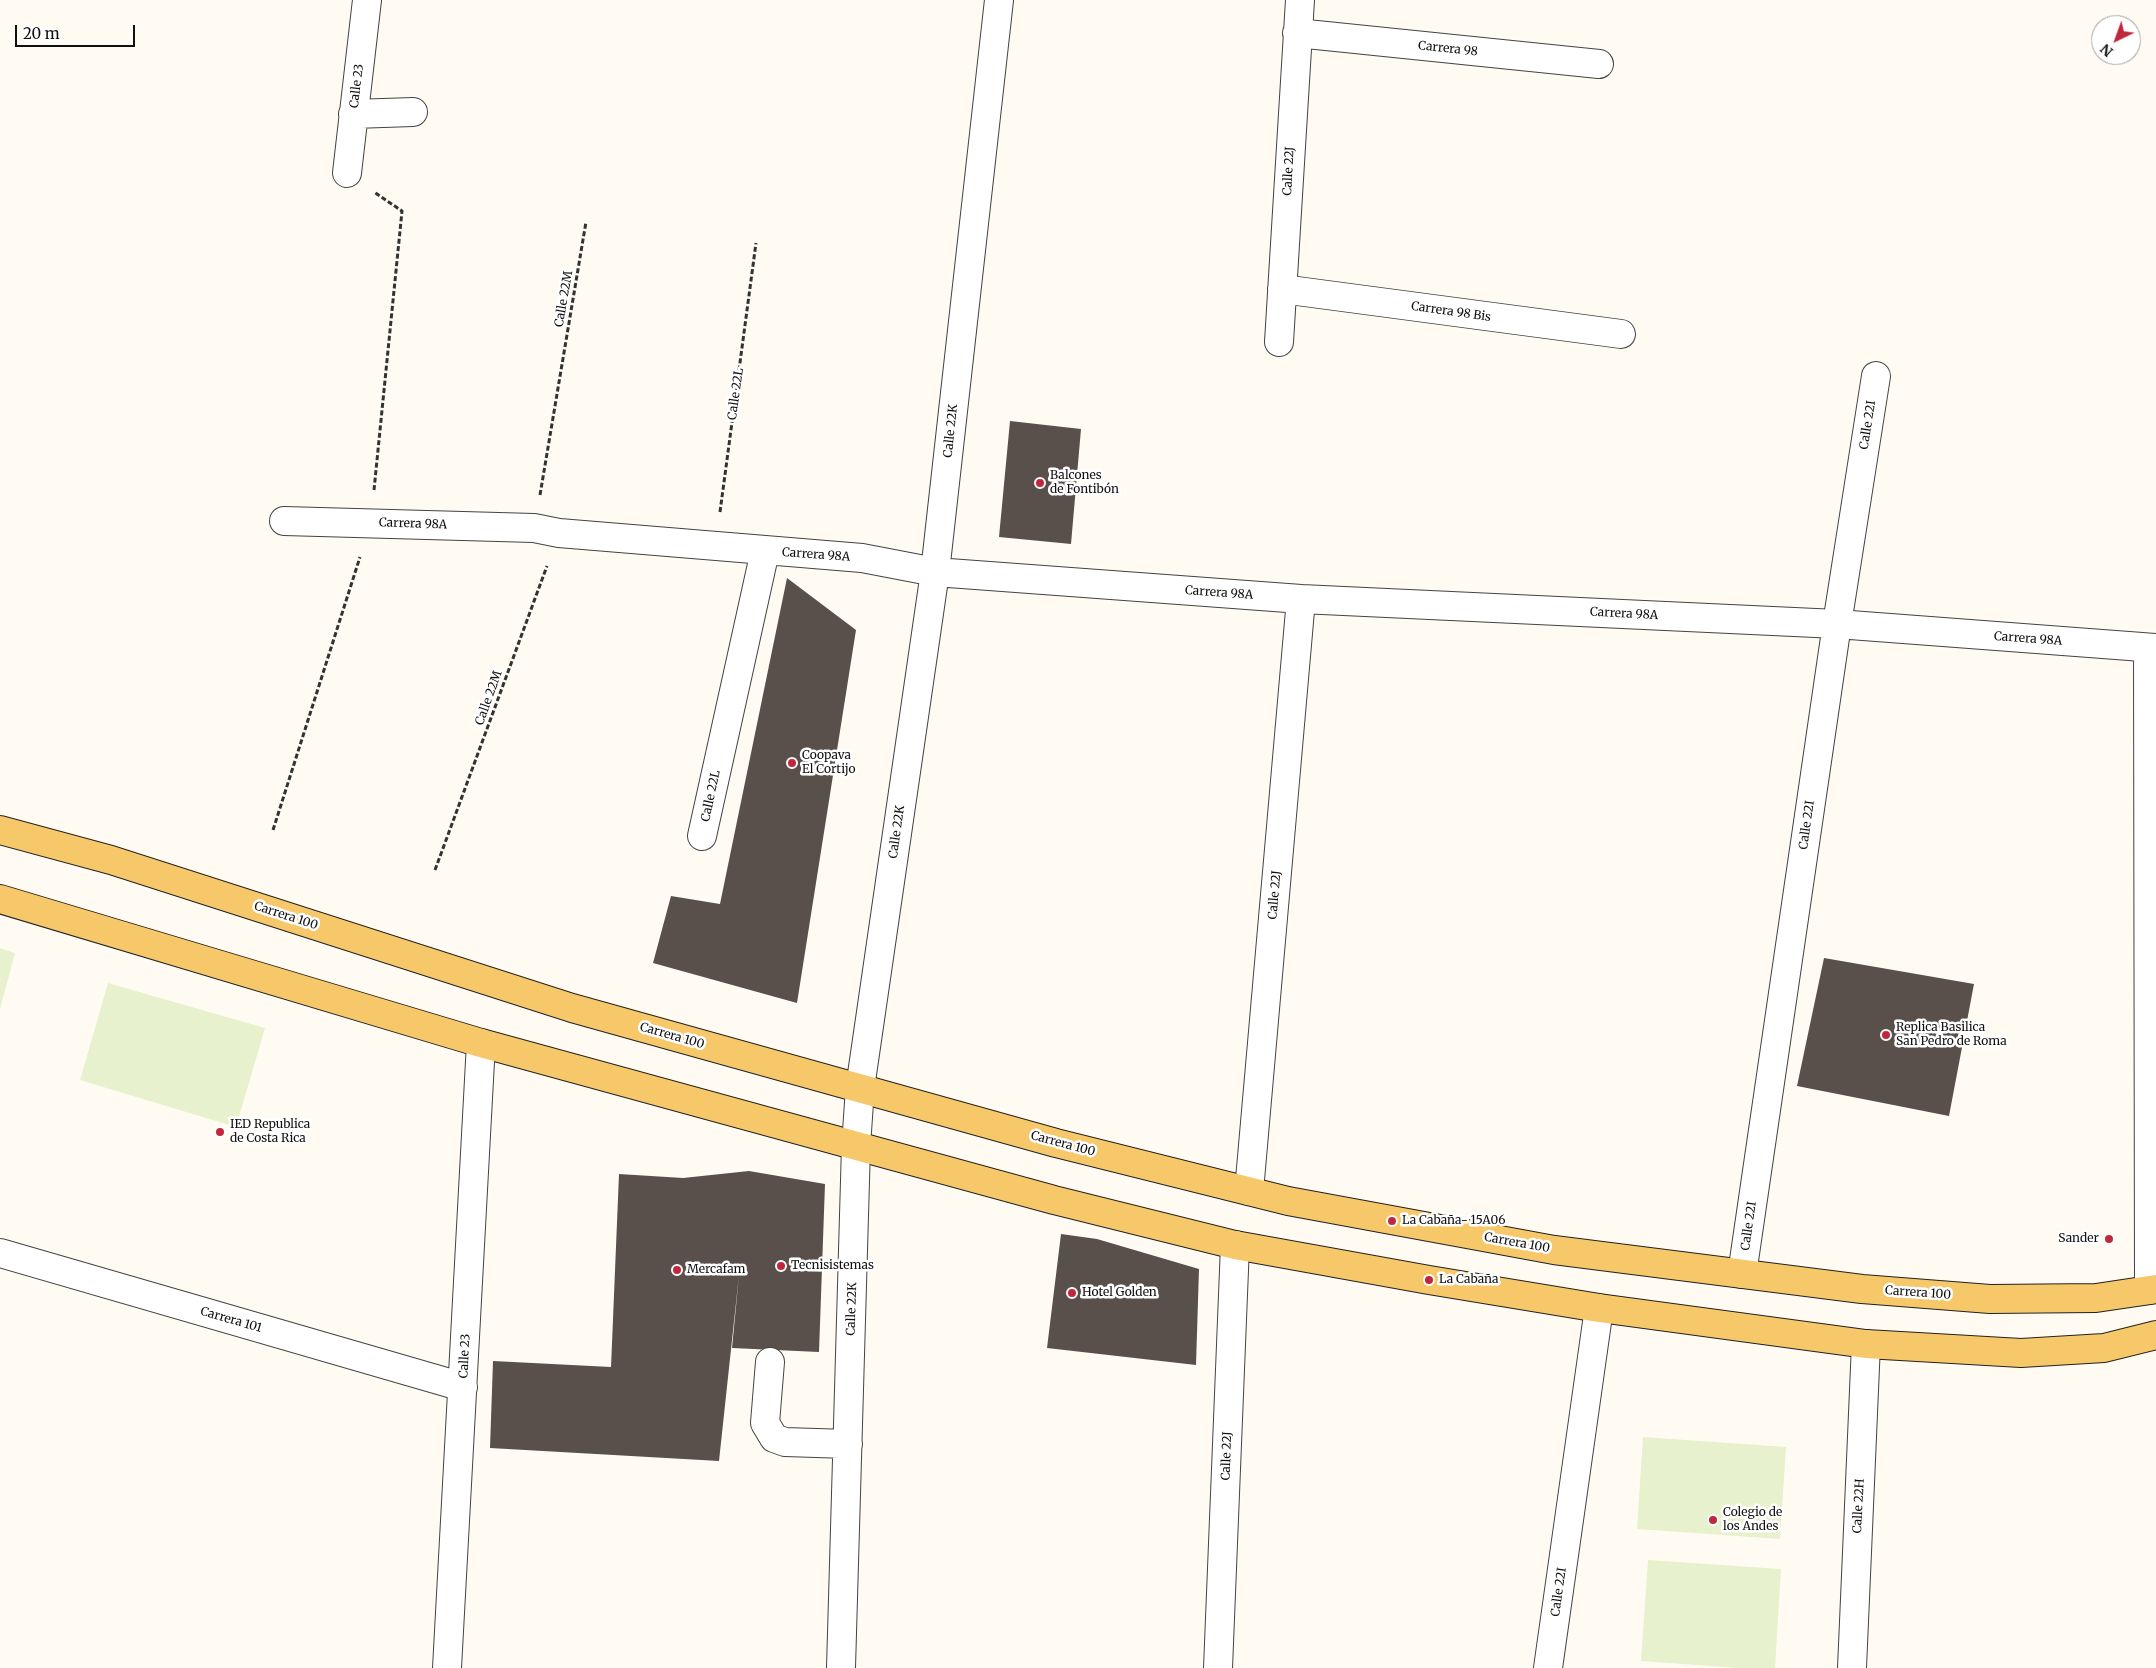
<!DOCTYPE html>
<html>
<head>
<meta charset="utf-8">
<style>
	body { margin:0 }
	#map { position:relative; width:2156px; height:1668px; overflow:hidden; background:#fffbf3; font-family:Merriweather,serif }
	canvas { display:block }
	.north { position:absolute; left:2091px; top:15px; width:50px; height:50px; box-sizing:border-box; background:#fff; border:1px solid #9f9f9f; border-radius:50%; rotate:222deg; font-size:14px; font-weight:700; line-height:20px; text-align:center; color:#101010 }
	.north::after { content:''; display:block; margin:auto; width:18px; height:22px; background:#c0273c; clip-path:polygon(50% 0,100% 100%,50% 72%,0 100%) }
	.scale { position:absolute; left:15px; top:25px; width:120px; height:22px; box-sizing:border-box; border:2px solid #101010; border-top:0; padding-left:6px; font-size:15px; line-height:18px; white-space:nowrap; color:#101010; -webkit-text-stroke:4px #fff; paint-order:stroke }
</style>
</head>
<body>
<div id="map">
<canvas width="2156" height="1668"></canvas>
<div class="north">N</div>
<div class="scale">20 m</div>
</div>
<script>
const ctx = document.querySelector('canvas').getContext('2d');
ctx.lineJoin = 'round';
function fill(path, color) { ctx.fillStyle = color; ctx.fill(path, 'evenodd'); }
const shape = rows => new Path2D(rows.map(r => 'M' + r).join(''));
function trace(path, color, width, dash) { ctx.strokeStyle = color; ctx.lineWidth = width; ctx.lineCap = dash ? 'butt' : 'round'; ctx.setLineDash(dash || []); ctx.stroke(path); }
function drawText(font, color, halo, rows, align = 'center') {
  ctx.font = font + ' Merriweather,serif'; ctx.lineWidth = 5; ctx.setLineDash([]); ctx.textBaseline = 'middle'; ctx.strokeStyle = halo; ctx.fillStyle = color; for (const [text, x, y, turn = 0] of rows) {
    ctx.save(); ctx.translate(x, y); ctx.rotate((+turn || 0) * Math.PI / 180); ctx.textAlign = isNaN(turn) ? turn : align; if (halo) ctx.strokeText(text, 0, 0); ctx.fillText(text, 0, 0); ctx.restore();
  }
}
fill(shape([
	[0,948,15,953,0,1009],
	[108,983,265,1028,236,1127,80,1080],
	[1643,1437,1786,1447,1780,1539,1637,1529],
	[1648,1560,1781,1569,1775,1668,1737,1668,1641,1661]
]), '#e8f1ce');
fill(shape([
	[1010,421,1081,429,1071,544,999,537],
	[787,578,856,630,797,1003,653,963,671,896,720,904],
	[1824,958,1974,984,1949,1116,1797,1086],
	[749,1171,825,1184,819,1352,732,1348,739,1275,719,1461,490,1448,493,1361,611,1367,619,1174,683,1178],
	[1061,1234,1097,1239,1199,1269,1196,1365,1047,1348]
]), '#59504c');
const minor = shape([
	[1297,33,1599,64],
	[353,114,413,112],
	[347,173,367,0],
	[1282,289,1621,334],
	[1279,342,1300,0],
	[284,521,534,528,559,533,862,558,935,572,1301,599,1837,624,2156,648],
	[2148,648,2149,1290],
	[702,836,765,551],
	[1249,1191,1301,599],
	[0,1253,463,1387],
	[1742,1274,1837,624,1876,376],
	[770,1362,765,1423,774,1438,785,1442,848,1444],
	[447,1668,481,1043],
	[841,1668,856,1146,860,1088,935,572,999,0],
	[1218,1668,1235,1245],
	[1548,1668,1599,1308],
	[1852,1668,1866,1344]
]);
const major = shape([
	[0,830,111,860,572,1008,1056,1143,1288,1201,1554,1250,1862,1289,1990,1299,2096,1298,2156,1289],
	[0,899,481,1043,1054,1200,1235,1245,1429,1280,1599,1308,1866,1344,2021,1353,2104,1348,2156,1335]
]);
trace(minor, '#434343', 30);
trace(major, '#212121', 30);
trace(shape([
	[374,490,402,211,374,192],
	[540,495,586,222],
	[720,512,756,243],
	[273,830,360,557],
	[435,870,547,566]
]), '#323232', 3, [5, 2.5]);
trace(minor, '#fff', 28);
trace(major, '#f7c86a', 28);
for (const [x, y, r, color] of [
	[1040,483,5,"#c0273c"],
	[792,763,5,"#c0273c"],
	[1886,1035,5,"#c0273c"],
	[220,1132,5,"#c0273c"],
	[1392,1221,5,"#c0273c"],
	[2109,1239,5,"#c0273c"],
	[781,1266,5,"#c0273c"],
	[677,1270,5,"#c0273c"],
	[1429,1280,5,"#c0273c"],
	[1072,1293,5,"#c0273c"],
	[1713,1520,5,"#c0273c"]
]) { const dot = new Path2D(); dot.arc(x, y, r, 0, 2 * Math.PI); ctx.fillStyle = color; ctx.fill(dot); trace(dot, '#fff', 2); }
drawText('12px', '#101010', '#fff', [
	["Carrera 98",1448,49,6],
	["Calle 23",357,86,-83],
	["Calle 22J",1289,171,-87],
	["Calle 22M",564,299,-80],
	["Carrera 98 Bis",1451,312,8],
	["Calle 22L",736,394,-82],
	["Calle 22I",1868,425,-81],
	["Calle 22K",951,431,-84],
	["Carrera 98A",413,524,2],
	["Carrera 98A",816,555,4],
	["Carrera 98A",1219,593,4],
	["Carrera 98A",1624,614,3],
	["Carrera 98A",2028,639,4],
	["Calle 22M",489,698,-70],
	["Calle 22L",711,796,-78],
	["Calle 22I",1807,825,-82],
	["Calle 22K",897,832,-82],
	["Calle 22J",1275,895,-85],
	["Carrera 100",286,916,18],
	["Carrera 100",672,1036,16],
	["Carrera 100",1063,1144,15],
	["Calle 22I",1749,1226,-82],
	["Carrera 100",1517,1243,10],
	["Carrera 100",1918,1293,4],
	["Calle 22K",852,1309,-88],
	["Carrera 101",231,1320,16],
	["Calle 23",465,1356,-87],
	["Calle 22J",1227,1456,-88],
	["Calle 22H",1859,1506,-87],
	["Calle 22I",1559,1592,-82]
]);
drawText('12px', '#101010', '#fff', [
	["Balcones",1050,476],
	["de Fontibón",1050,490],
	["Coopava",802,756],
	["El Cortijo",802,770],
	["Replica Basilica",1896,1028],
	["San Pedro de Roma",1896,1042],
	["IED Republica",230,1125],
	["de Costa Rica",230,1139],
	["La Cabaña- 15A06",1402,1221],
	["Sander",2099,1239,"right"],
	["Tecnisistemas",791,1266],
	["Mercafam",687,1270],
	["La Cabaña",1439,1280],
	["Hotel Golden",1082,1293],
	["Colegio de",1723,1513],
	["los Andes",1723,1527]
], 'left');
</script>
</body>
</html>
